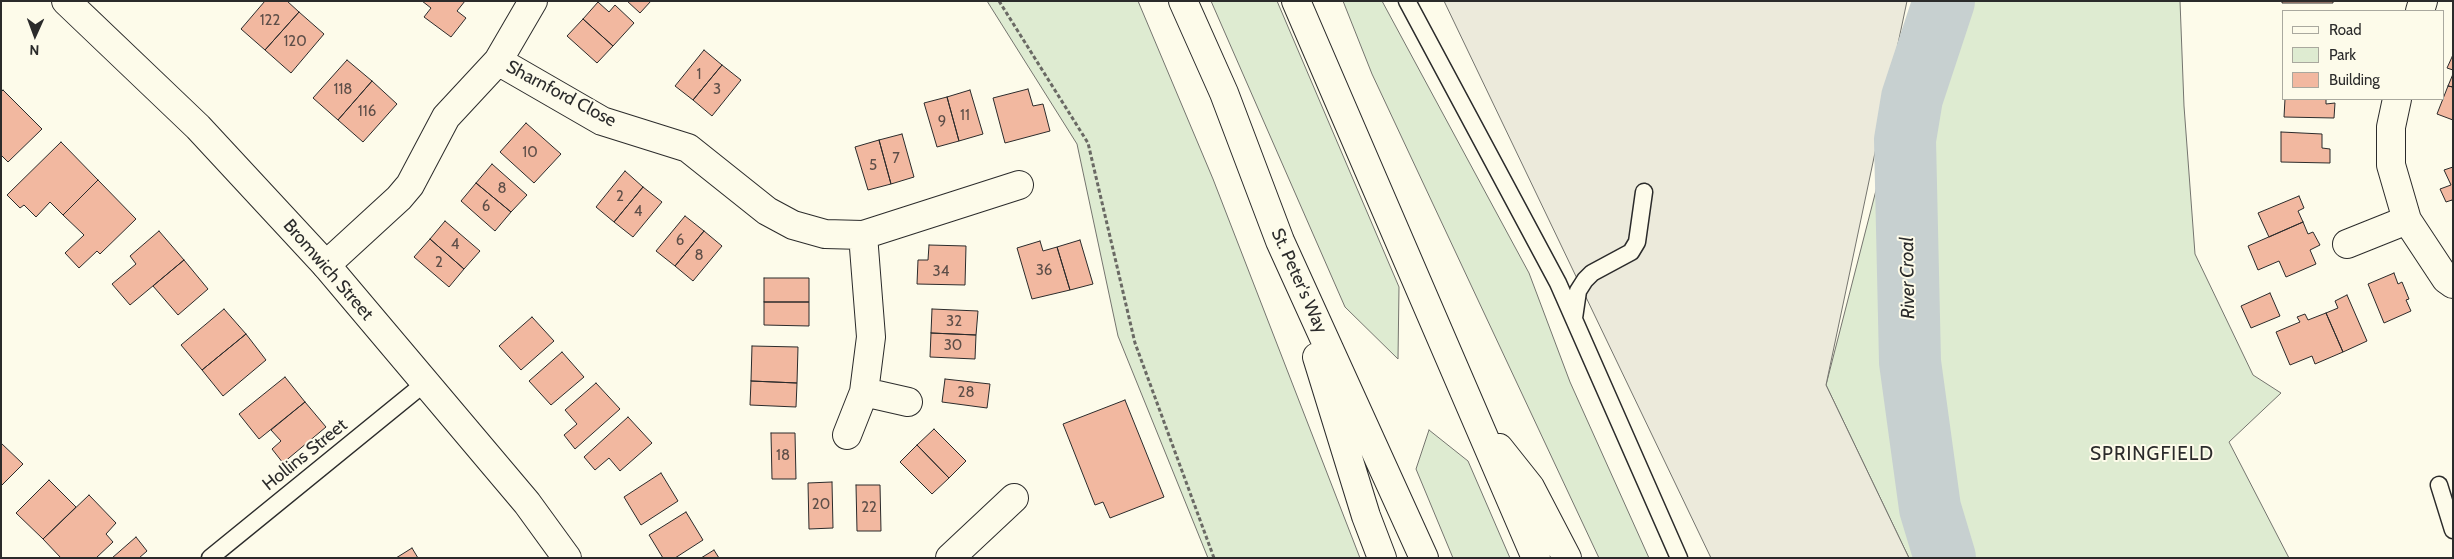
<!DOCTYPE html>
<html>
<head>
<meta charset="utf-8">
<style>
	body { margin:0 }
	#map { position:relative; width:2454px; height:559px; overflow:hidden; background:#fdfbea; font-family:Cabin,sans-serif }
	canvas { display:block }
	.frame { position:absolute; inset:0; border:2px solid #2b2b2b; pointer-events:none }
	.legend { position:absolute; left:2282px; top:10px; width:162px; height:90px; box-sizing:border-box; background:#fdfbea; border:1px solid #a9a89e; margin:0; padding:6px 9px; list-style:none; font-size:15px; color:#2b2b2b }
	.legend li { display:flex; align-items:center; gap:10px; height:25px }
	.legend b { width:25px; border:1px solid #a9a89e }
	.north { position:absolute; left:10px; top:10px; width:50px; height:50px; -webkit-text-stroke:4px #fdfbea; paint-order:stroke; rotate:182deg; font-size:14px; font-weight:700; line-height:20px; text-align:center; color:#2b2b2b }
	.north::after { content:''; display:block; margin:auto; width:18px; height:22px; background:#2b2b2b; clip-path:polygon(50% 0,100% 100%,50% 72%,0 100%) }
</style>
</head>
<body>
<div id="map">
<canvas width="2454" height="559"></canvas>
<div class="frame"></div>
<ul class="legend">
<li><b style="height:6px;background:#fdfbea"></b>Road</li>
<li><b style="height:14px;background:#deebd1"></b>Park</li>
<li><b style="height:14px;background:#f2b8a0"></b>Building</li>
</ul>
<div class="north">N</div>
</div>
<script>
const ctx = document.querySelector('canvas').getContext('2d');
ctx.lineJoin = 'round';
function fill(path, color) { ctx.fillStyle = color; ctx.fill(path, 'evenodd'); }
const shape = rows => new Path2D(rows.map(r => 'M' + r).join(''));
function trace(path, color, width, dash) { ctx.strokeStyle = color; ctx.lineWidth = width; ctx.lineCap = dash ? 'butt' : 'round'; ctx.setLineDash(dash || []); ctx.stroke(path); }
function drawText(font, color, halo, rows, align = 'center') {
  ctx.font = font + ' Cabin,sans-serif'; ctx.lineWidth = 4; ctx.setLineDash([]); ctx.textBaseline = 'middle'; ctx.strokeStyle = halo; ctx.fillStyle = color; for (const [text, x, y, turn = 0] of rows) {
    ctx.save(); ctx.translate(x, y); ctx.rotate((+turn || 0) * Math.PI / 180); ctx.textAlign = isNaN(turn) ? turn : align; if (halo) ctx.strokeText(text, 0, 0); ctx.fillText(text, 0, 0); ctx.restore();
  }
}
const green = shape([
	[987,1,1138,1,1213,179,1360,558,1208,558,1118,336,1077,144,987,1],
	[1211,1,1277,1,1399,287,1398,359,1345,307,1211,1],
	[1343,1,1382,1,1529,273,1570,382,1649,558,1599,558,1372,74,1343,1],
	[1922,1,2180,1,2184,106,2195,254,2253,375,2281,393,2229,442,2289,558,1909,558,1826,385,1911,54,1922,1],
	[1429,430,1468,461,1510,558,1453,558,1416,469,1429,430]
]);
fill(green, '#deebd1');
trace(green, '#74746e', 1);
const parking = shape([
	[1444,1,1907,1,1826,385,1909,558,1711,558,1444,1]
]);
fill(parking, '#eceadb');
trace(parking, '#74746e', 1);
trace(shape([
	[1944,1,1912,98,1905,140,1910,362,1930,508,1945,558]
]), '#c7d0d0', 62);
const building = shape([
	[265,1,287,1,299,12,265,50,241,29,265,1],
	[422,1,465,1,457,11,466,18,451,37,424,17,431,8,422,1],
	[627,1,651,1,640,13,627,1],
	[2282,1,2333,1,2333,3,2282,3,2282,1],
	[598,2,609,12,615,5,634,23,613,46,583,19,598,2],
	[299,12,324,34,291,73,265,50,299,12],
	[583,19,613,46,597,63,567,36,583,19],
	[704,50,722,65,693,100,675,86,704,50],
	[2452,57,2453,58,2453,70,2447,68,2452,57],
	[347,60,372,81,338,120,313,98,347,60],
	[722,65,741,80,712,116,693,100,722,65],
	[2453,74,2453,87,2448,86,2453,74],
	[372,81,397,104,363,142,338,120,372,81],
	[2448,86,2453,87,2453,120,2437,114,2448,86],
	[1028,89,1033,106,1043,104,1050,131,1005,143,993,98,1028,89],
	[3,90,42,129,8,162,1,155,1,92,3,90],
	[970,90,983,134,959,141,947,97,970,90],
	[947,97,959,141,937,147,924,103,947,97],
	[2285,99,2326,99,2326,104,2335,103,2334,118,2284,117,2285,99],
	[526,123,561,154,534,183,500,152,526,123],
	[2281,132,2322,134,2322,148,2330,149,2330,163,2281,162,2281,132],
	[902,134,914,177,891,184,879,140,902,134],
	[879,140,891,184,868,190,855,147,879,140],
	[61,142,98,180,63,215,50,202,36,217,24,205,20,208,7,195,61,142],
	[492,164,527,195,511,212,476,183,492,164],
	[2453,167,2453,203,2452,200,2446,202,2440,189,2451,185,2444,170,2453,167],
	[625,171,643,187,614,222,596,207,625,171],
	[98,180,136,219,100,254,97,251,79,268,65,253,84,235,63,215,98,180],
	[476,183,511,212,495,231,461,201,476,183],
	[643,187,662,202,633,237,614,222,643,187],
	[2299,196,2304,208,2298,211,2303,222,2269,237,2258,213,2299,196],
	[685,216,704,231,675,266,656,251,685,216],
	[445,221,480,251,464,269,430,239,445,221],
	[2303,222,2308,234,2313,232,2320,245,2310,250,2316,264,2286,277,2279,261,2258,270,2248,246,2303,222],
	[159,231,184,260,130,305,112,284,136,264,130,256,159,231],
	[704,231,722,246,693,281,675,266,704,231],
	[430,239,464,269,449,287,414,257,430,239],
	[1080,240,1093,284,1070,290,1057,247,1080,240],
	[1040,241,1043,251,1057,247,1070,290,1032,299,1017,248,1040,241],
	[929,245,966,246,965,285,917,284,918,260,928,260,929,245],
	[184,260,208,289,178,315,153,286,184,260],
	[2394,273,2398,284,2402,282,2409,299,2406,300,2411,311,2384,323,2368,284,2394,273],
	[764,278,809,278,809,302,764,302,764,278],
	[2270,293,2280,316,2251,328,2241,306,2270,293],
	[2347,295,2367,341,2343,352,2326,313,2338,308,2335,301,2347,295],
	[764,302,809,302,809,326,764,325,764,302],
	[224,309,246,334,202,370,181,345,224,309],
	[932,309,978,311,976,335,931,333,932,309],
	[2326,313,2343,352,2315,364,2312,356,2290,365,2276,332,2300,322,2297,317,2305,314,2308,320,2326,313],
	[532,317,554,341,521,370,499,346,532,317],
	[931,333,976,335,975,359,930,357,931,333],
	[246,334,266,360,223,396,202,370,246,334],
	[752,346,798,347,797,383,751,381,752,346],
	[562,352,584,377,551,405,529,381,562,352],
	[285,377,305,402,259,439,239,414,285,377],
	[945,379,990,384,987,408,942,402,945,379],
	[751,381,797,383,796,407,750,405,751,381],
	[596,383,620,409,575,449,564,435,577,424,565,410,596,383],
	[1125,400,1164,497,1110,518,1103,502,1095,505,1063,424,1125,400],
	[305,402,326,427,283,463,272,449,281,441,271,430,305,402],
	[628,417,652,443,620,471,609,458,595,470,584,457,628,417],
	[934,429,966,461,949,478,917,445,934,429],
	[771,433,795,433,796,479,772,479,771,433],
	[1,443,23,464,1,486,1,443],
	[917,445,949,478,932,494,900,462,917,445],
	[661,473,678,501,641,525,624,497,661,473],
	[49,480,76,507,43,539,16,513,49,480],
	[832,482,833,528,809,529,808,483,832,482],
	[856,485,880,485,881,531,857,531,856,485],
	[89,495,116,523,106,534,113,542,96,558,61,558,43,539,89,495],
	[686,512,703,540,675,558,663,558,649,535,686,512],
	[136,537,147,551,139,558,112,558,136,537],
	[412,548,418,558,396,558,412,548],
	[714,550,719,558,701,558,714,550]
]);
fill(building, '#f2b8a0');
trace(building, '#2b2b2b', 1);
const service = shape([
	[1407,1,1558,283,1679,558],
	[1574,318,1578,291,1585,280,1592,273,1631,252,1637,242,1644,192],
	[2439,485,2453,530],
	[210,558,425,383]
]);
const minor = shape([
	[2420,11,2423,1],
	[498,61,602,121,688,148,767,211,793,225,825,234,863,235,1019,185],
	[2397,99,2391,127,2391,165,2407,220,2446,279,2453,284],
	[863,235,871,337,864,392],
	[2347,244,2407,220],
	[326,265,399,198,410,185,446,117,498,61,533,1],
	[847,435,864,392,908,402],
	[950,558,1014,498]
]);
const tertiary = shape([
	[66,1,198,127,326,265,527,503,567,558]
]);
const trunk = shape([
	[1183,1,1224,93,1280,241,1424,558],
	[1296,1,1536,558],
	[1317,357,1366,516,1382,558],
	[1499,448,1530,487,1567,558]
]);
trace(service, '#2b2b2b', 19);
trace(minor, '#2b2b2b', 30);
trace(tertiary, '#2b2b2b', 30);
trace(trunk, '#2b2b2b', 30);
trace(shape([
	[999,1,1088,143,1135,343,1214,558]
]), '#6a6964', 3, [4, 2.5]);
trace(service, '#fdfbea', 16);
trace(minor, '#fdfbea', 28);
trace(tertiary, '#fdfbea', 28);
trace(trunk, '#fdfbea', 28);
drawText('15px', '#5d4e48', null, [
	["122",270,21],
	["120",295,42],
	["1",699,75],
	["118",343,90],
	["3",717,90],
	["116",367,112],
	["11",965,116],
	["9",942,122],
	["10",530,153],
	["7",896,159],
	["5",873,166],
	["8",502,189],
	["2",620,197],
	["6",486,207],
	["4",638,212],
	["6",680,241],
	["4",455,245],
	["8",699,256],
	["2",439,263],
	["36",1044,271],
	["34",941,272],
	["32",954,322],
	["30",953,346],
	["28",966,393],
	["18",783,456],
	["20",821,505],
	["22",869,508]
]);
drawText('18px', '#2b2b2b', '#fdfbea', [
	["Sharnford Close",561,94,28],
	["Bromwich Street",328,270,49],
	["St. Peter's Way",1299,281,66],
	["Hollins Street",305,455,-39]
]);
drawText('italic 19px', '#2b2b2b', '#fdfbea', [
	["River Croal",1908,278,-91]
]);
ctx.letterSpacing = '1px';
drawText('19px', '#2b2b2b', '#fdfbea', [
	["SPRINGFIELD",2152,454]
]);
ctx.letterSpacing = '0px';
</script>
</body>
</html>
